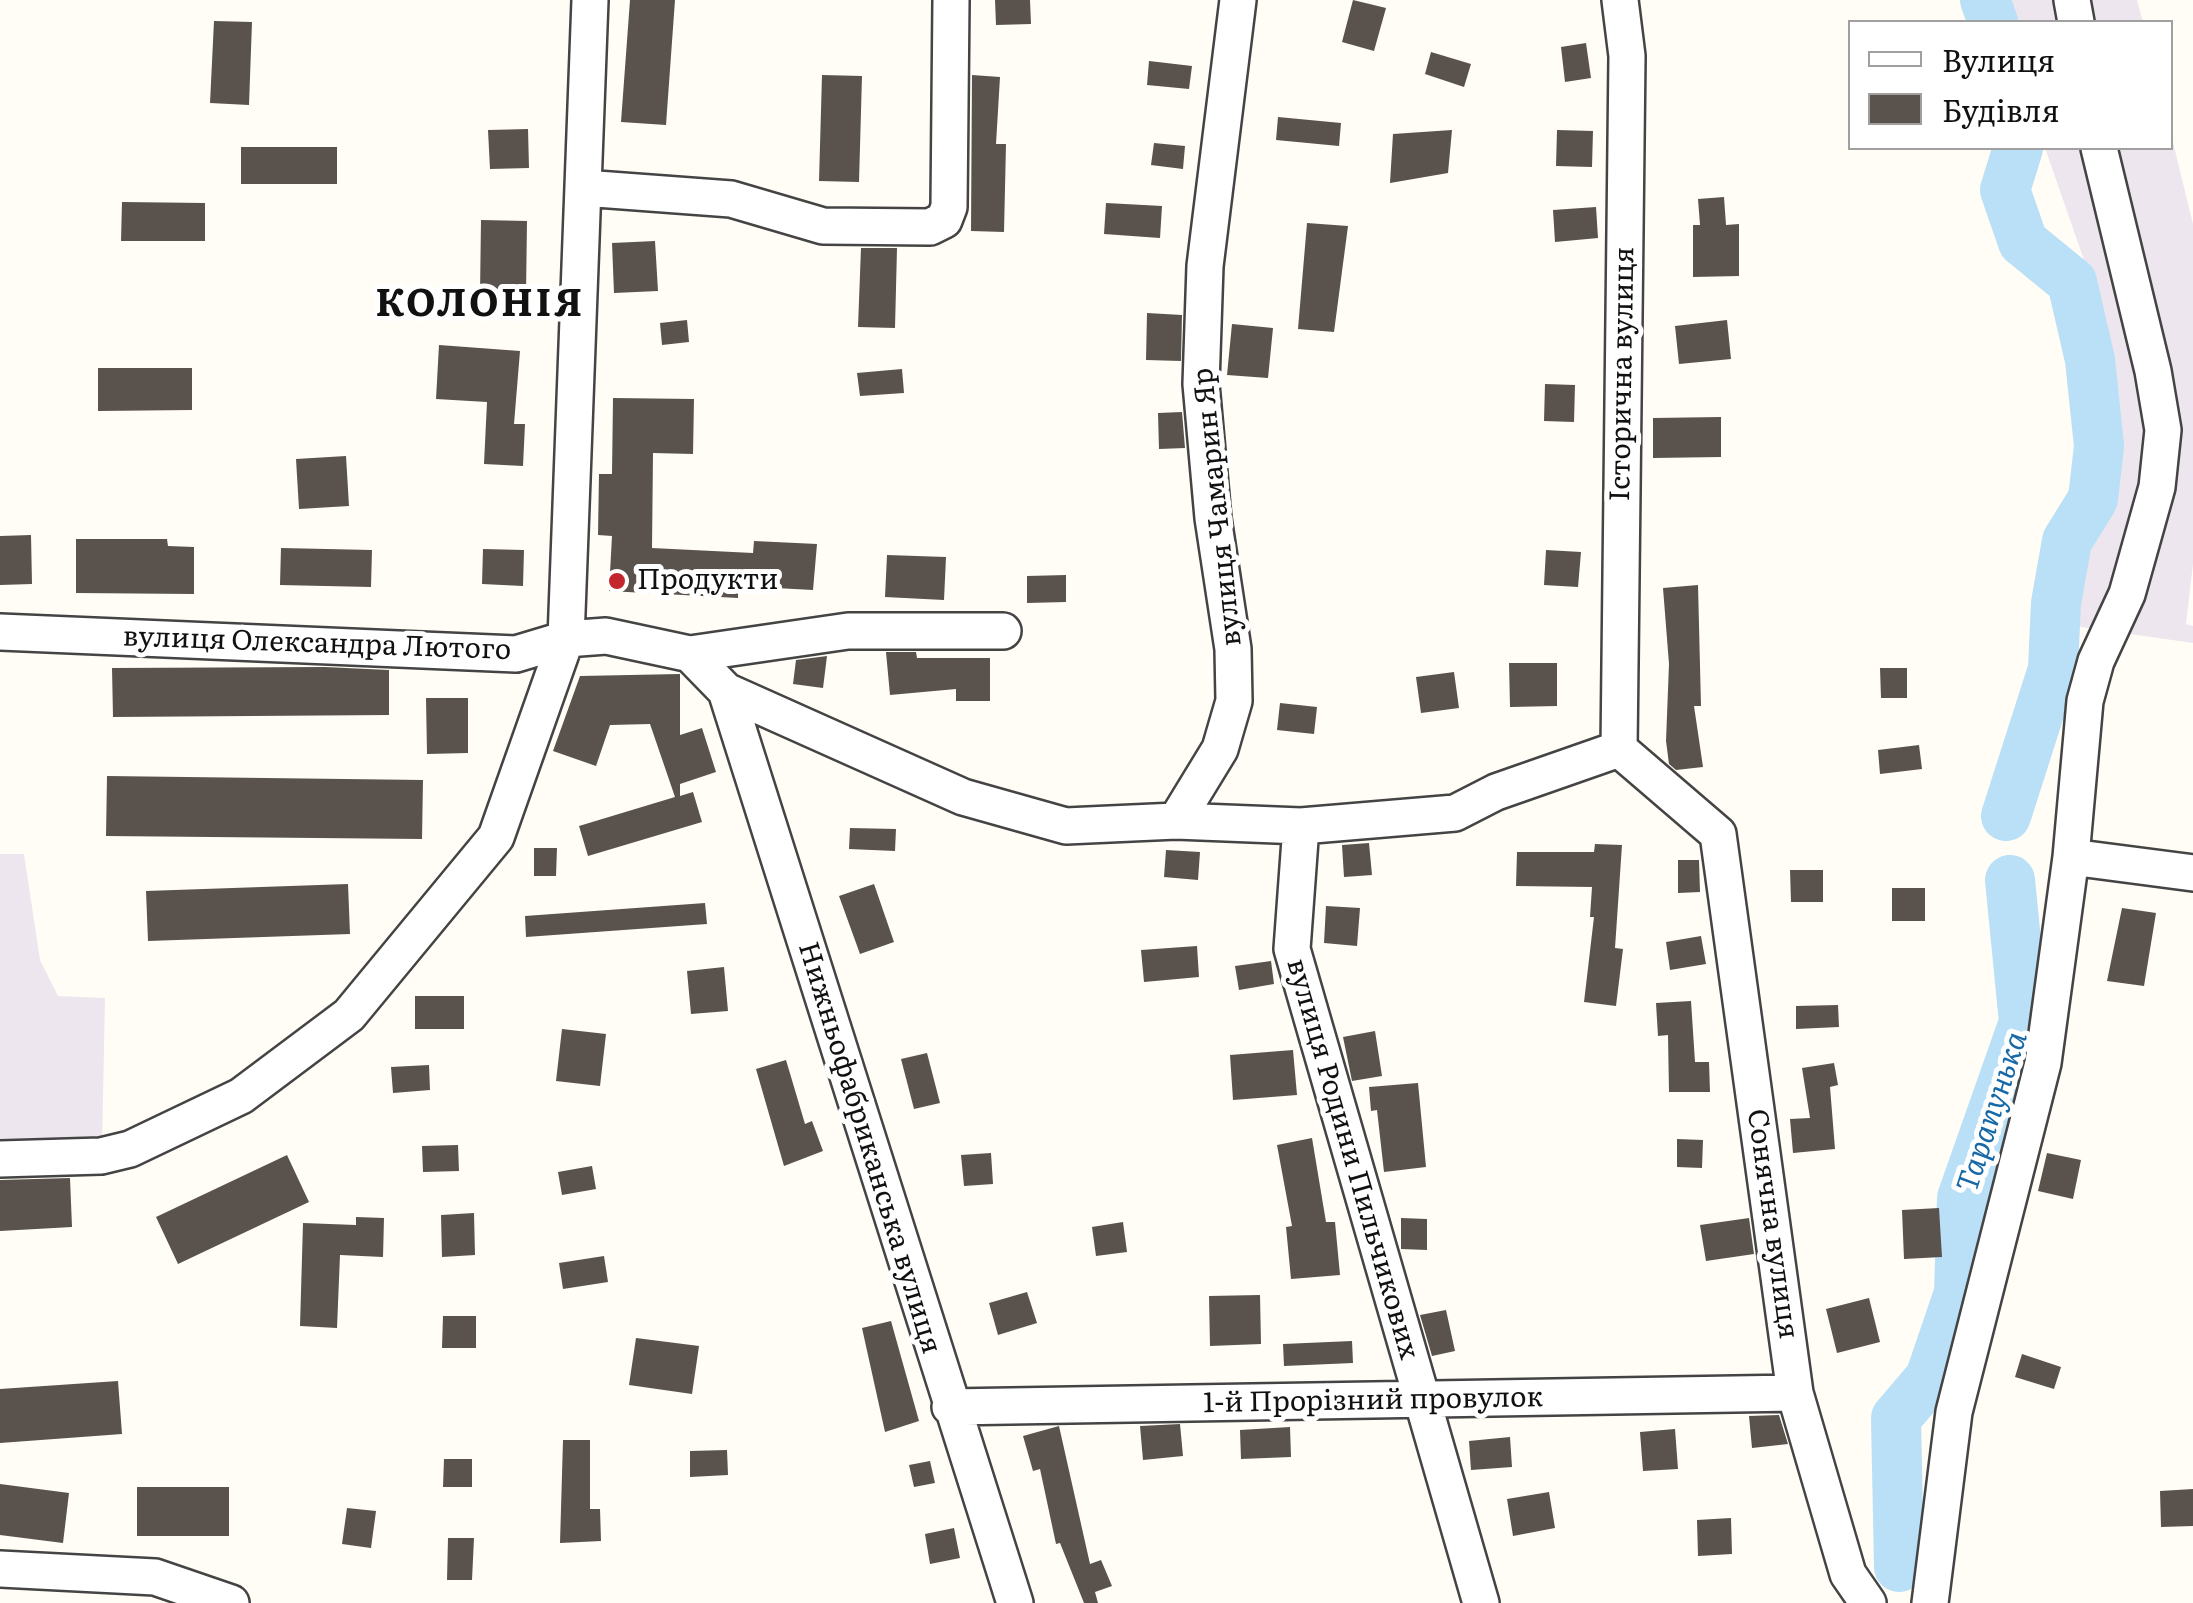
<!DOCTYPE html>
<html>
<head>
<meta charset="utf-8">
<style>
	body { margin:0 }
	#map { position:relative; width:2193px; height:1603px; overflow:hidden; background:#fffdf5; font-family:Literata,serif }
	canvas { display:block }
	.legend { position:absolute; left:1848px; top:20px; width:325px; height:130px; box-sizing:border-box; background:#fff; border:2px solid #a0a0a0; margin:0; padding:12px 18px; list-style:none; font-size:30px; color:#111 }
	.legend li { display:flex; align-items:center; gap:20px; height:50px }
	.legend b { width:50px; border:2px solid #a0a0a0 }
</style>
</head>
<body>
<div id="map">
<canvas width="2193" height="1603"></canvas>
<ul class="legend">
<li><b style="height:12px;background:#fff"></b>Вулиця</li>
<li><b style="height:28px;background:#5a524d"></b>Будівля</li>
</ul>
</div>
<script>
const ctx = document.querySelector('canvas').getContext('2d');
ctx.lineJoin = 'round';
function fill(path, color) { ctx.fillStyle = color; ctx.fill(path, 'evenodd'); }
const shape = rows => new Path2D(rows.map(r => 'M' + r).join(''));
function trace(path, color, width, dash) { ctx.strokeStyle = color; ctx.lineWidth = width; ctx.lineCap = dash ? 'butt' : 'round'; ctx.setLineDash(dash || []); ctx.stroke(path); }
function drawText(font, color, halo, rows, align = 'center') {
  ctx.font = font + ' Literata,serif'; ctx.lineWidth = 10; ctx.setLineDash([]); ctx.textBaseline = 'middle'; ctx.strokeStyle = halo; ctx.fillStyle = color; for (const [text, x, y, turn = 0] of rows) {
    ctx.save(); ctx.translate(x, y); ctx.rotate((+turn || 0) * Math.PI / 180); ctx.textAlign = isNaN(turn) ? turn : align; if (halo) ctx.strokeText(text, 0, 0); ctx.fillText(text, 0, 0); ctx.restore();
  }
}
fill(shape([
	[2003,0,2137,0,2143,22,2009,22],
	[2171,134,2193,224,2193,564,2186,624,2193,626,2193,643,2067,625,2113,449,2092,283,2045,148,2170,148],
	[0,854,24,854,40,960,58,996,105,998,102,1148,0,1148]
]), '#eee6ef');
trace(shape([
	[1985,0,1993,22],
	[2006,816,2053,669,2056,603,2067,541,2093,499,2099,446,2090,360,2072,282,2023,242,2005,190,2018,148],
	[1899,1567,1896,1418,1930,1378,1959,1293,1962,1198,2024,1022,2010,880]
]), '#b9e0f7', 50);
fill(shape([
	[630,0,675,0,666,125,621,122],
	[995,0,1030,0,1031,24,996,25],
	[1353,0,1386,8,1374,51,1342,42],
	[214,21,252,22,249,105,210,103],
	[1586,43,1591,78,1565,82,1561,47],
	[1431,52,1471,64,1464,87,1425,74],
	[1149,61,1192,66,1189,89,1147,85],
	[822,75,862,76,859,182,819,181],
	[972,75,1000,77,996,144,1006,144,1004,232,971,231],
	[1278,117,1341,123,1339,146,1276,140],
	[528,129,529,168,490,169,488,130],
	[1452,130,1448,173,1390,183,1393,134],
	[1557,130,1593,131,1592,167,1556,166],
	[1154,143,1185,146,1183,169,1151,165],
	[241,147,337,147,337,184,241,184],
	[1724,197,1726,225,1739,224,1739,276,1693,277,1693,225,1700,225,1698,199],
	[122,202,205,203,205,241,121,241],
	[1106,203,1162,206,1160,238,1104,234],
	[1596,207,1598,238,1555,242,1553,210],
	[481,220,527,221,526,294,480,294],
	[1307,223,1348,226,1334,332,1298,329],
	[655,241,658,291,614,293,612,243],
	[861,248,897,248,895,328,858,327],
	[1147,313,1182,315,1181,361,1146,360],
	[687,320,689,342,662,345,660,323],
	[1727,320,1731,359,1679,364,1675,326],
	[1232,324,1273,328,1268,378,1227,375],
	[439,345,520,351,514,424,525,424,523,466,484,464,487,402,436,399],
	[98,368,192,368,192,410,98,411],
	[902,369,904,393,860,396,857,373],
	[1545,384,1575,385,1574,422,1544,421],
	[613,398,694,399,693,454,653,453,652,548,753,553,754,541,817,544,813,590,738,586,738,598,609,591,612,536,598,535,599,474,612,474],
	[1182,412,1185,448,1159,449,1158,413],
	[1721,417,1721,457,1653,458,1653,418],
	[346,456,349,506,299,509,296,459],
	[31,535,32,584,0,585,0,536],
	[76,539,167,539,168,546,194,547,194,594,76,593],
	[281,548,372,550,371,587,280,585],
	[483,549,524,550,523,586,482,584],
	[1546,550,1581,552,1578,587,1544,585],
	[887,555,946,557,944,600,885,597],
	[1066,575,1066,602,1027,603,1027,576],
	[1698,585,1701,706,1694,706,1703,767,1676,770,1669,764,1666,741,1669,664,1663,588],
	[886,652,916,652,917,658,990,658,990,701,956,701,956,689,890,695],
	[827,656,823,688,793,684,796,660],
	[1509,663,1557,663,1557,706,1510,707],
	[325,667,389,670,389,715,113,717,112,668],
	[1880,668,1907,668,1907,698,1881,698],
	[1454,672,1459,708,1421,713,1416,677],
	[680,674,680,735,702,728,716,772,680,784,680,796,693,792,702,822,588,856,579,826,675,797,650,724,610,725,596,766,553,751,580,676],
	[426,698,468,698,468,753,427,754],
	[1280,703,1317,707,1314,734,1277,730],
	[1919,745,1922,769,1880,774,1878,750],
	[107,776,423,780,422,839,106,836],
	[850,828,896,829,895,851,849,849],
	[1369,843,1372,875,1344,877,1342,845],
	[1595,844,1622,845,1615,948,1623,949,1616,1006,1584,1002,1594,917,1590,917,1592,887,1516,886,1517,852,1594,852],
	[534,848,557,848,556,876,534,876],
	[1166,850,1200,852,1198,880,1164,877],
	[1678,860,1699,860,1700,892,1678,893],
	[1790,870,1823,870,1823,902,1791,902],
	[348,884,350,934,148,941,146,891],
	[874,884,894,942,860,954,839,896],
	[1892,888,1925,888,1925,921,1892,921],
	[705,903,707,924,526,937,525,916],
	[1326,906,1360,908,1357,946,1324,943],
	[2122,908,2156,913,2144,986,2107,981],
	[1701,936,1706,964,1670,970,1666,942],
	[1197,946,1199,977,1144,982,1141,950],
	[1271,961,1274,984,1239,990,1235,966],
	[724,967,728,1011,691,1014,687,971],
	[415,996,464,996,464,1029,415,1029],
	[1691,1001,1695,1062,1709,1062,1710,1092,1669,1092,1668,1035,1658,1036,1656,1003],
	[1838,1005,1839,1027,1796,1029,1796,1006],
	[562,1029,606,1034,600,1086,556,1081],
	[1375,1031,1382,1076,1352,1081,1343,1037],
	[1293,1050,1297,1095,1233,1100,1230,1055],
	[927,1053,940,1103,914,1109,901,1059],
	[786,1060,805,1124,812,1121,823,1151,784,1166,756,1069],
	[1834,1063,1838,1085,1830,1087,1835,1149,1793,1153,1790,1119,1810,1118,1802,1068],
	[429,1065,430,1090,393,1093,391,1067],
	[1418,1083,1426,1167,1384,1172,1377,1110,1371,1111,1369,1087],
	[1312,1138,1326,1222,1335,1222,1340,1275,1291,1279,1286,1227,1292,1226,1277,1145],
	[1677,1139,1703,1140,1702,1168,1677,1167],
	[458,1145,459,1171,423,1172,422,1146],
	[991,1153,993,1184,964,1186,961,1155],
	[2047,1153,2081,1160,2073,1199,2038,1191],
	[287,1155,309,1202,178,1264,156,1217],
	[592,1166,596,1189,562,1195,558,1172],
	[70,1178,72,1227,0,1231,0,1180],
	[1939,1208,1942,1257,1904,1259,1902,1210],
	[474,1213,475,1255,442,1257,441,1215],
	[356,1217,384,1218,383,1257,340,1255,337,1328,300,1326,303,1223,356,1225],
	[1401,1218,1427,1219,1427,1250,1401,1249],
	[1749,1218,1754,1254,1706,1261,1700,1225],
	[1123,1222,1127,1252,1096,1256,1092,1227],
	[604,1256,608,1282,563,1289,559,1263],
	[1027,1292,1037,1323,998,1335,989,1303],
	[1260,1295,1261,1344,1210,1346,1209,1296],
	[1869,1298,1880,1342,1837,1353,1826,1309],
	[1446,1310,1455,1351,1432,1356,1420,1315],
	[443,1316,476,1316,476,1348,442,1348],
	[891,1321,919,1421,885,1432,862,1328],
	[636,1338,699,1346,692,1394,629,1385],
	[1352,1341,1353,1363,1284,1366,1283,1344],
	[2022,1354,2061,1367,2054,1389,2015,1377],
	[118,1381,122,1434,0,1443,0,1389],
	[1779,1415,1788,1444,1752,1448,1749,1416],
	[1180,1424,1183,1456,1143,1460,1140,1426],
	[1059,1426,1090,1564,1101,1560,1112,1586,1095,1592,1098,1603,1084,1603,1060,1543,1056,1544,1040,1469,1033,1471,1023,1436],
	[1290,1427,1291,1457,1241,1459,1240,1430],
	[1675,1429,1678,1469,1643,1471,1640,1432],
	[1510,1437,1512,1467,1471,1470,1469,1441],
	[563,1440,590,1440,590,1509,600,1509,601,1541,560,1543],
	[727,1450,728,1475,690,1477,690,1451],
	[444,1459,472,1459,472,1487,443,1487],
	[930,1461,935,1483,914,1487,909,1465],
	[0,1484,69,1493,63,1543,0,1535],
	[137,1487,229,1487,229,1536,137,1536],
	[2193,1489,2193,1526,2161,1527,2160,1491],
	[1549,1492,1555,1528,1513,1536,1507,1499],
	[347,1508,376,1511,371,1548,342,1544],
	[1731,1518,1732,1554,1698,1556,1697,1520],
	[954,1528,960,1558,930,1564,925,1534],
	[448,1538,474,1538,472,1580,447,1580]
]), '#5a524d');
const minor = shape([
	[2072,0,2076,22],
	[583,188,731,199,823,226,930,227,944,220,949,207,951,0],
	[0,632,516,654,566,639,606,636,690,654,726,691,963,797,1066,826,1176,821,1301,826,1455,813,1496,792,1619,749],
	[690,654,848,631,1003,631],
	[726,691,1015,1603],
	[1619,749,1718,834,1795,1393,1848,1574,1868,1603],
	[1619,749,1627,56,1620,0],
	[1176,821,1220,749,1234,701,1233,649,1213,518,1201,384,1205,266,1238,0],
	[1301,826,1292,949,1481,1603],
	[2071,857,2193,873],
	[0,1159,101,1156,130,1149,241,1096,349,1015,496,837,566,639,590,0],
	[950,1407,1795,1393],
	[0,1569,155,1577,231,1603],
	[1930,1603,1954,1412,2043,1063,2071,857,2085,701,2096,661,2127,594,2157,487,2163,430,2153,371,2099,148]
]);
trace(minor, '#444', 40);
trace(minor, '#fff', 35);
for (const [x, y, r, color] of [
	[617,581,10,"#c4262e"]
]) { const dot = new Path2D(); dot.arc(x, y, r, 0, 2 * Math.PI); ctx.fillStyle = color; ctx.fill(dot); trace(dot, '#fff', 4); }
drawText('28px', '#111', '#fff', [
	["Історична вулиця",1623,374,-89],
	["вулиця Чамарин Яр",1218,507,-96],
	["вулиця Олександра Лютого",317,644,2],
	["Нижньофабриканська вулиця",869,1148,73],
	["вулиця Родини Пильчикових",1352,1159,74],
	["Сонячна вулиця",1772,1224,82],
	["1-й Прорізний провулок",1373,1401,-1]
]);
drawText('28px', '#111', '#fff', [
	["Продукти",637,581]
], 'left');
drawText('italic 30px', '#1768a6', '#fff', [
	["Тарапунька",1993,1112,-72]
]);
ctx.letterSpacing = '2.5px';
drawText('bold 38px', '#111', '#fff', [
	["КОЛОНІЯ",480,305]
]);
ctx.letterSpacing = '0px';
</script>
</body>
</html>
